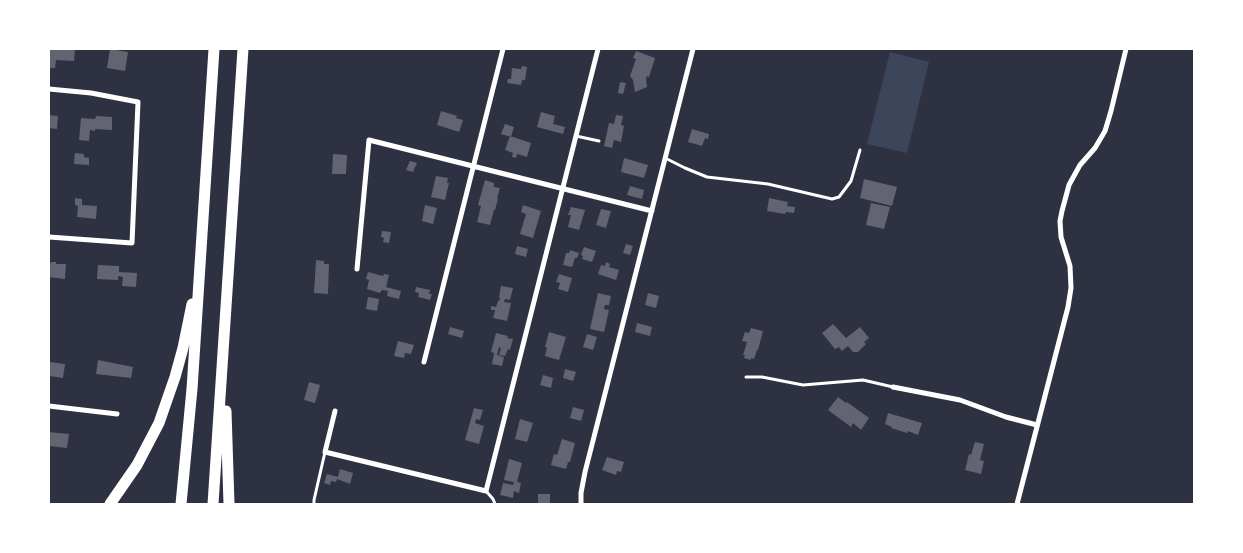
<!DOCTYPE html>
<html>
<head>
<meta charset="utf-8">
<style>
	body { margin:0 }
	#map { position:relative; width:1243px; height:553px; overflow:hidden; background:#2d3142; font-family:"Roboto Condensed",sans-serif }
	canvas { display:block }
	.frame { position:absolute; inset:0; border:50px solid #fff; pointer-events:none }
</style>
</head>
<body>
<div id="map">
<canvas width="1243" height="553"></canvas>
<div class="frame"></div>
</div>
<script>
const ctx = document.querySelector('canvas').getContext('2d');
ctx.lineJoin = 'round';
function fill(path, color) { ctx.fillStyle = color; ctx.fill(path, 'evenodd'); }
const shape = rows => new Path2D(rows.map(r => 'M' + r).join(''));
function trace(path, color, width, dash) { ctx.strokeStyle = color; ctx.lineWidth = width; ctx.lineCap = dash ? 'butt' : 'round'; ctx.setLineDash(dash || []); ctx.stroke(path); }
fill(shape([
	[890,52,929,62,907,153,867,144]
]), '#3c4559');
fill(shape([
	[49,49,75,50,74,61,56,60,55,68,49,68],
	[110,49,128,52,125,71,107,68],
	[636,51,655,58,649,77,647,76,646,79,647,87,635,92,633,80,630,76,636,59,633,58],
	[522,66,527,67,525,80,522,80,521,85,507,83,508,79,511,79,512,68,521,69],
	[620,82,626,83,623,94,618,93],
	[441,111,457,116,456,118,463,120,459,132,437,125],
	[541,112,555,116,553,124,565,127,563,134,537,127],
	[49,115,58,116,57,129,49,128],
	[616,115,623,116,621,125,624,126,621,142,614,140,612,148,604,146,609,123,614,124],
	[96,116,112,117,112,130,95,129,95,131,90,130,89,141,79,140,81,118,95,119],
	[505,124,514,127,511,137,501,134],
	[692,129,709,134,708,139,705,138,702,146,688,142],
	[510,136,531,143,527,157,517,154,516,158,512,157,513,153,505,150],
	[75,153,84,154,84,157,89,158,89,165,74,164],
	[333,154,347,155,346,174,332,174],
	[624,158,648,165,644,178,621,172],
	[410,161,417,163,413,172,406,170],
	[436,176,448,178,447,183,449,183,445,200,431,197],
	[864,179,897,187,892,206,860,198],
	[485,180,494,183,494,187,500,188,497,199,498,199,495,210,494,210,490,225,477,222,481,206,478,205],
	[630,186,644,190,642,199,627,195],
	[75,198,82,199,82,205,97,206,96,219,77,217,78,206,75,205],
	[769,198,788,202,787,206,795,207,794,213,786,212,785,214,767,211],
	[871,203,890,207,884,229,866,225],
	[425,205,437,208,433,224,422,221],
	[523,205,541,211,533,238,520,234,526,214,521,212],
	[571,207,585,210,579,230,568,227,571,215,568,215],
	[601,209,611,211,606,228,596,225],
	[382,231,391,232,389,243,383,242,384,238,381,237],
	[626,244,633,246,630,255,623,253],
	[517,246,528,249,526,257,515,254],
	[584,247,596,251,592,262,582,259,583,256,581,255],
	[570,250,579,253,577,258,575,258,572,267,563,265,566,253,569,253],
	[316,260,324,261,324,264,329,264,328,294,314,293],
	[51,262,56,262,56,264,66,264,65,279,49,277,49,263,51,263],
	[606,262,610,264,609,267,619,270,616,280,598,274,601,265,605,266],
	[98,265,119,266,119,272,137,273,136,287,122,286,123,277,118,276,118,280,97,279],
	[368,272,383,276,384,274,389,275,386,287,401,291,399,299,387,296,388,291,382,290,380,293,367,289,369,280,366,279],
	[559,274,572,278,568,292,558,289,560,283,556,282],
	[501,286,513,288,510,300,505,299,504,302,511,303,507,321,493,318,495,310,491,310,491,306,496,307,498,301,499,301,500,298,499,297],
	[416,287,430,290,429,294,432,294,430,300,418,297,419,293,415,292],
	[598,293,611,296,609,305,605,305,604,309,609,310,604,332,590,329],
	[648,293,659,296,656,308,645,305],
	[368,297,379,299,377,311,366,309],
	[637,323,652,327,650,336,635,332],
	[833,324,846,338,860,327,869,338,864,342,866,344,858,352,853,352,848,346,842,351,839,347,835,349,822,333],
	[450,327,464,331,462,338,448,334],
	[751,328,763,331,758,350,757,350,754,359,751,358,751,360,744,358,745,355,743,355,747,342,742,341,745,332,749,333],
	[549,332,566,337,559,360,545,356,547,347,545,347],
	[496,333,508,336,507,338,513,339,510,350,508,349,505,356,499,355,501,348,499,347,497,355,504,357,502,366,492,364,494,353,491,352],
	[587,334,597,337,593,350,583,347],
	[398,341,414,345,411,354,405,353,404,358,394,356],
	[98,360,133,367,131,378,96,374],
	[49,362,65,364,63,378,49,376],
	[565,369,576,372,573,381,563,378],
	[543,375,553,378,551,388,540,385],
	[309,382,320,385,315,403,304,400],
	[838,397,846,403,847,402,869,418,861,430,853,423,851,427,828,410],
	[573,407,584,410,581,421,570,418],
	[474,408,483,410,480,420,476,419,475,423,484,426,479,444,465,440],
	[888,413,922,423,918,435,908,431,907,433,891,428,892,427,885,424],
	[520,419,533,423,527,442,515,439],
	[49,432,69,434,67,448,49,446],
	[562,439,575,443,570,462,568,462,566,469,551,465,554,454,557,455],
	[975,442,984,444,980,460,984,461,981,474,965,470,969,454,971,455],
	[607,457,624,462,621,472,617,471,616,475,602,470],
	[509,459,522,463,517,482,521,483,519,493,514,491,513,498,500,495,503,483,513,485,514,482,504,480],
	[340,469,353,473,350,484,337,479,336,482,331,481,330,485,324,483,327,474,338,477],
	[538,494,550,494,550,504,538,504]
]), '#626471');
trace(shape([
	[576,136,599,141],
	[665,158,685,168,707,177,768,184,832,199,839,197,851,181,860,150],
	[746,377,762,377,803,385,863,380,893,387],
	[486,491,493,499,495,504],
	[314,504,314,500,325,452]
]), '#fff', 3);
trace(shape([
	[49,89,91,93,138,102,132,243,49,237],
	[357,269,369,140,652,211],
	[424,362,503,49],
	[893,387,960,400,1006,417,1037,425],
	[49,406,117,414],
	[335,411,325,452,486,491,598,49],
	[581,504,581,493,585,472,693,49],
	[1017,504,1068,307,1071,288,1070,266,1061,237,1060,221,1062,211,1069,185,1075,174,1080,165,1095,148,1105,131,1111,111,1126,49]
]), '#fff', 5);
trace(shape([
	[226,411,229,504],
	[110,504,137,465,159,423,175,377,183,348,192,304],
	[181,504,192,389,214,49],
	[213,504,243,49]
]), '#fff', 11);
</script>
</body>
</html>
